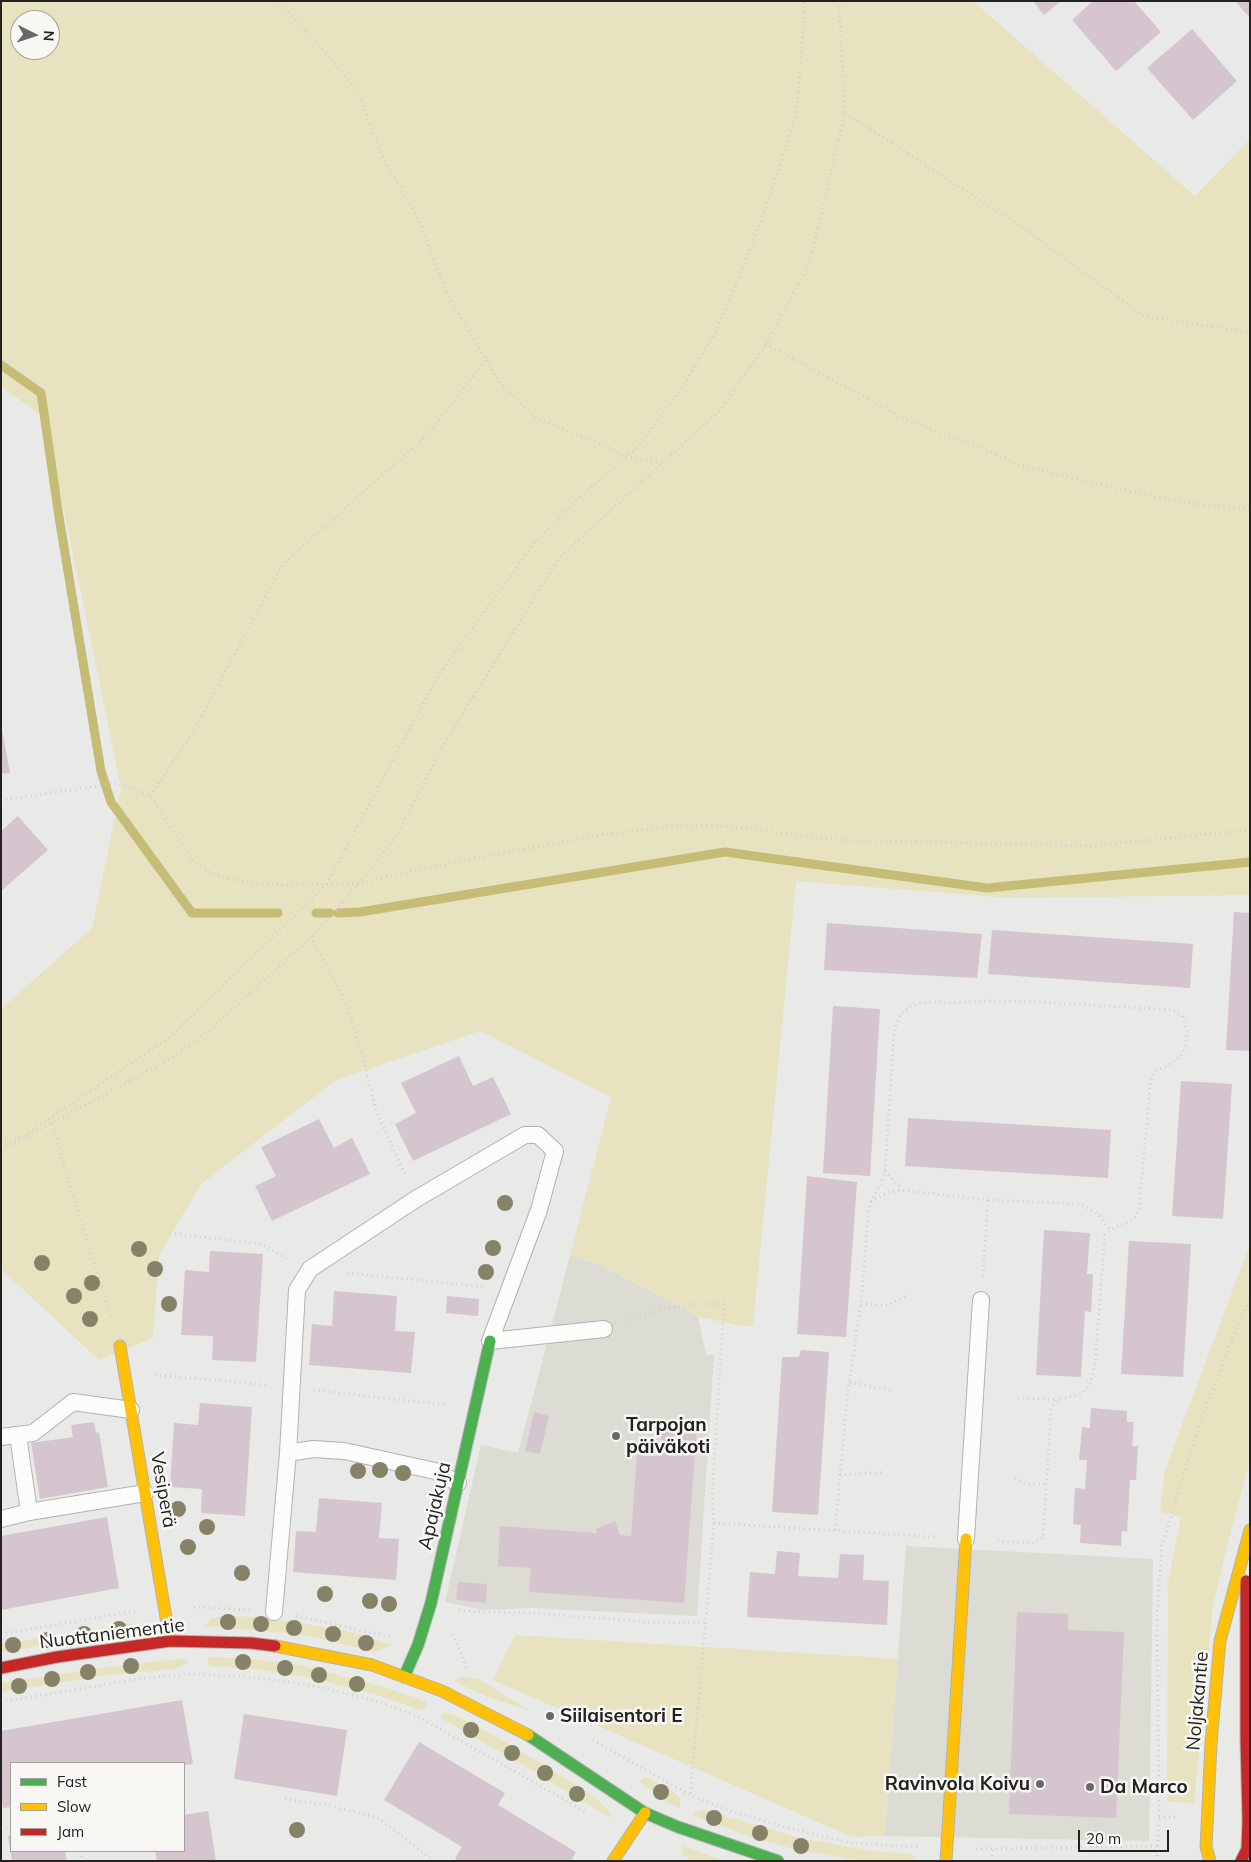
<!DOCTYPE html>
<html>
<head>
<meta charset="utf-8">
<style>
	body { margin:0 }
	#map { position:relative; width:1251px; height:1862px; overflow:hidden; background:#e9e9e7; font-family:Mulish,sans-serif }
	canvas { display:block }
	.frame { position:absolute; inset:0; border:2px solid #232221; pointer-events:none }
	.legend { position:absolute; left:10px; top:1762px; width:175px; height:90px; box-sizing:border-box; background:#f8f7f3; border:1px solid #a3a29f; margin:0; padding:6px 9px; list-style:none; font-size:15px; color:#232221 }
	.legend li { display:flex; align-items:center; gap:10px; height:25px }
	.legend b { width:25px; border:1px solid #a3a29f }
	.north { position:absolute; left:10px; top:10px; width:50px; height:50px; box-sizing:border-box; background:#f8f7f3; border:1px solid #a3a29f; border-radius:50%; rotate:94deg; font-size:14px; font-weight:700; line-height:20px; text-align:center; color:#232221 }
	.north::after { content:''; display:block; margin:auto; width:18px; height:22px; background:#686866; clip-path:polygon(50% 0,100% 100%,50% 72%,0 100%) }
	.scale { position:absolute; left:1078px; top:1830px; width:91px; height:22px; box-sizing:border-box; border:2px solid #232221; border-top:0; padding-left:6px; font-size:15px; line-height:18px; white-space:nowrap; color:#232221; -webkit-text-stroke:4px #f8f7f3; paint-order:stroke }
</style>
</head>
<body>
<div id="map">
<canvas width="1251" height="1862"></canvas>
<div class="frame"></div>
<ul class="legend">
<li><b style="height:6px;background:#4caf50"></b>Fast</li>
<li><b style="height:6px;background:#ffc107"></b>Slow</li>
<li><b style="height:6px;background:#c62828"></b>Jam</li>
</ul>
<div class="north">N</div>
<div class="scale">20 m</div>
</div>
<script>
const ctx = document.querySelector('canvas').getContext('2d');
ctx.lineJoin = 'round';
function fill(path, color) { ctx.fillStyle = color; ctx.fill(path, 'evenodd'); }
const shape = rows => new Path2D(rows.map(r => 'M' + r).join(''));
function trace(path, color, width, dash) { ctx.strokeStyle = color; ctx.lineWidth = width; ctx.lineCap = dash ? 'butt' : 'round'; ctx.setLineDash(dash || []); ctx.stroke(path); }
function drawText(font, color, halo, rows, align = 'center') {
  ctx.font = font + ' Mulish,sans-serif'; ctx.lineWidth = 5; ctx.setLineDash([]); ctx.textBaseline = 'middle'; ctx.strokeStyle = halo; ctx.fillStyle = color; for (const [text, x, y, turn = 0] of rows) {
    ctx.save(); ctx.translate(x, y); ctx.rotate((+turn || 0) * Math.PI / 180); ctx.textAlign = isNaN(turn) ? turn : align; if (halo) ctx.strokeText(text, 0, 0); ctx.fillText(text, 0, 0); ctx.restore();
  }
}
fill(shape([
	[570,1256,599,1264,698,1316,706,1355,714,1354,697,1616,529,1608,484,1610,445,1602,481,1445,518,1453],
	[906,1546,1153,1559,1149,1841,885,1836]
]), '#dcdcd5');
fill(shape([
	[1,1,973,1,1195,196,1250,139,1250,895,1009,898,796,881,753,1326,739,1326,698,1316,599,1264,570,1256,611,1097,480,1031,336,1080,201,1184,159,1255,153,1338,99,1360,1,1269,1,1009,92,928,121,788,45,417,1,387],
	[20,20,50,20,50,50,20,50],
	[1250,1244,1250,1461,1232,1526,1213,1605,1194,1804,1167,1801,1168,1582,1181,1517,1160,1512,1165,1470],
	[229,1616,256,1617,312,1625,350,1632,393,1645,374,1652,318,1638,288,1633,205,1626,211,1618],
	[134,1623,132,1628,127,1631,1,1652,1,1644],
	[515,1635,898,1659,885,1836,852,1837,493,1680],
	[214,1657,255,1659,294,1664,378,1685,425,1701,428,1704,424,1710,421,1710,377,1695,312,1678,254,1669,210,1666,208,1662,208,1658],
	[178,1659,188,1659,188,1663,175,1669,108,1675,1,1692,1,1683,107,1667],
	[462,1676,479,1679,530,1711,486,1696,453,1681],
	[444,1712,457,1716,488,1732,543,1764,597,1799,608,1810,610,1813,610,1818,525,1766,444,1720,440,1718],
	[646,1777,669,1789,678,1796,680,1800,680,1808,670,1804,639,1782],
	[701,1809,800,1838,872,1851,909,1854,917,1857,912,1861,863,1861,797,1850,745,1835,693,1815],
	[682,1846,716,1858,724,1861,693,1861,682,1854]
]), '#e7e3c1');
trace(shape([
	[1,365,41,393,59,517,101,771,111,802,192,913,278,913],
	[316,913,330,913],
	[338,913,360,912,725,852,987,888,1250,862]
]), '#c5bd76', 9);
fill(shape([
	[1033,1,1061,1,1044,15],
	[1093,1,1134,1,1161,32,1116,71,1072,20],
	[1235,1,1250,1,1250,18],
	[1192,29,1237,81,1193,120,1147,68],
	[1,724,10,773,1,774],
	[18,816,48,850,1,891,1,831],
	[1234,912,1250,913,1250,1051,1226,1050],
	[827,923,982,934,977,978,824,970],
	[992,930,1193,944,1190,988,988,974],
	[833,1006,880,1009,870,1176,823,1173],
	[459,1056,473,1086,493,1077,511,1114,413,1161,395,1124,416,1113,401,1083],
	[1181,1081,1232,1084,1223,1219,1172,1216],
	[908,1118,1111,1130,1108,1178,905,1166],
	[319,1119,334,1148,352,1138,370,1174,272,1221,255,1186,276,1176,261,1147],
	[807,1176,857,1182,846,1337,797,1334],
	[1044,1230,1090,1233,1087,1274,1093,1274,1091,1312,1085,1311,1081,1377,1036,1375],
	[1129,1241,1191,1244,1183,1377,1121,1374],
	[210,1251,263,1254,256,1362,212,1360,213,1336,181,1335,185,1270,209,1272],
	[334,1291,397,1296,395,1331,415,1332,411,1373,309,1365,312,1324,332,1326],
	[447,1296,479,1299,478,1316,446,1313],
	[801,1350,829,1352,818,1515,772,1512,782,1357,799,1357],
	[200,1403,252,1407,245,1516,201,1513,202,1489,170,1487,174,1423,198,1425],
	[1091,1408,1127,1411,1127,1422,1134,1422,1132,1446,1138,1446,1136,1480,1130,1480,1127,1532,1122,1531,1121,1546,1080,1543,1081,1525,1073,1524,1075,1488,1085,1489,1087,1460,1079,1460,1082,1427,1090,1428],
	[534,1412,549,1416,540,1454,525,1451],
	[94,1422,96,1433,99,1432,108,1487,40,1499,31,1443,73,1437,71,1425],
	[662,1423,697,1425,684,1603,529,1592,531,1568,498,1566,500,1526,597,1533,596,1529,615,1521,620,1535,631,1536,637,1455,660,1456],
	[319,1498,382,1503,379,1538,399,1539,396,1580,293,1572,296,1531,316,1532],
	[107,1517,119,1588,1,1610,1,1536],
	[777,1551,800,1553,798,1576,838,1578,840,1554,864,1555,863,1580,889,1581,887,1625,747,1617,750,1572,775,1574],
	[458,1582,487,1584,486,1603,456,1600],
	[1017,1612,1068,1614,1068,1630,1124,1632,1116,1818,1009,1814],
	[182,1700,193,1764,184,1765,184,1763,11,1763,11,1807,3,1808,1,1795,1,1731],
	[244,1714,347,1730,337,1796,234,1779],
	[419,1742,505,1793,498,1805,576,1852,571,1861,458,1861,455,1859,462,1847,384,1800],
	[208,1811,216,1861,157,1861,155,1851,184,1851,184,1815],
	[11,1835,11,1851,65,1851,67,1861,12,1861,8,1836]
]), '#d5c5cf');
const lane = shape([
	[18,1435,29,1512],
	[1,1437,33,1433,73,1402,131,1410],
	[458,1483,435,1471,344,1451,313,1449,288,1453,297,1290,310,1269,416,1199,525,1135,538,1135,555,1151,539,1210,490,1341,604,1329],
	[1,1519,29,1512,145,1493],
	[966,1539,981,1300],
	[274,1612,288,1453]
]);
const fast = shape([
	[404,1677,418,1645,431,1603,490,1341],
	[528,1735,645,1813,678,1827,778,1861]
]);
const slow = shape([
	[120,1346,170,1641],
	[275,1646,372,1665,442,1691,528,1735],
	[613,1861,645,1813],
	[946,1861,966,1539],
	[1210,1861,1206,1847,1211,1744,1220,1641,1250,1530]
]);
const jam = shape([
	[1,1668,57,1657,170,1641,251,1643,275,1646],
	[1241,1861,1247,1849,1248,1820,1246,1739,1246,1581]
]);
trace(lane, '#b2b2b1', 18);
trace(fast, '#b2b2b1', 13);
trace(slow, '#b2b2b1', 13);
trace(jam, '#b2b2b1', 13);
trace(shape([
	[278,1,319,45,357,90,383,158,417,216,448,296,500,383,535,418,611,448,626,457,663,463],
	[845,113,1022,227,1143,316,1250,332],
	[766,344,909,421,979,447,1023,466,1127,491,1195,504,1250,509],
	[150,796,194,730,283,564,426,436,486,360],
	[1,800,119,783,150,796,194,863,221,877,252,883,283,885,359,884,401,873,593,836,674,826,724,826,842,840,1092,846,1250,830],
	[311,937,347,1005,364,1061,376,1111,406,1177],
	[52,1124,71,1190,112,1319],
	[1,1146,24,1136,170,1037,326,885,438,676,535,542,573,503,638,447,685,383,715,333,742,270,771,194,797,112,805,1],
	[1,1150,152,1069,182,1051,210,1030,311,937,336,911,396,837,442,747,560,557,721,409,766,344,809,265,845,113,839,1],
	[885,1171,902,1189],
	[871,1202,886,1193,902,1190,988,1200,1078,1204,1088,1208,1098,1214,1110,1231],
	[175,1234,261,1244,288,1259],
	[347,1273,485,1287],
	[983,1276,988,1200],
	[861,1304,888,1305,909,1295],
	[626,1321,664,1309,694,1304,724,1304,712,1495,714,1523,690,1797],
	[155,1375,268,1385],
	[850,1382,894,1391],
	[314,1390,447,1405],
	[1018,1398,1056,1400],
	[840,1475,885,1472],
	[1015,1478,1027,1484,1046,1484],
	[714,1523,938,1537],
	[835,1530,847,1400,862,1294,868,1217,870,1203,882,1181,885,1171,894,1033,900,1015,909,1007,920,1003,935,1002,955,1003,983,1001,1042,1002,1173,1010,1182,1016,1187,1031,1186,1044,1181,1056,1171,1064,1156,1071,1151,1077,1139,1209,1134,1219,1114,1228,1105,1235,1095,1364,1090,1385,1081,1394,1057,1400,1051,1409,1043,1538,1034,1543,994,1541],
	[194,1607,251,1610],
	[459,1610,477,1612,532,1613,661,1623,705,1622],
	[296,1616,390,1637],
	[1,1634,136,1611],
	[453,1634,467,1669],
	[1,1702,145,1678,190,1674,234,1676,276,1680,319,1687,370,1699,417,1716,586,1812],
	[593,1740,690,1795,728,1810,785,1827,851,1843,918,1847],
	[285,1799,326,1805,377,1817,434,1861],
	[1159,1817,1179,1817],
	[1,1830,11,1828],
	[976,1849,1158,1846],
	[81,1851,82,1861],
	[992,1861,993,1849],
	[1157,1861,1159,1817,1157,1616,1162,1546,1190,1453,1215,1384,1241,1316,1250,1301]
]), '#d0d0ce', 3, [1, 4]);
trace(lane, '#fcfcfb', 16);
trace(fast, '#4caf50', 11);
trace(slow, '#ffc107', 11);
trace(jam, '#c62828', 11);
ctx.fillStyle = '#858268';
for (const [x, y] of [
	[505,1203],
	[493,1248],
	[139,1249],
	[42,1263],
	[155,1269],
	[486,1272],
	[92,1283],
	[74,1296],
	[169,1304],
	[90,1319],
	[380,1470],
	[358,1471],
	[403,1473],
	[178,1509],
	[207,1527],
	[188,1547],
	[242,1573],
	[325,1594],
	[370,1601],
	[389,1604],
	[228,1622],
	[261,1624],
	[294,1628],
	[119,1629],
	[84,1634],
	[333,1634],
	[48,1640],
	[366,1643],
	[13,1645],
	[243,1662],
	[131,1666],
	[285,1668],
	[88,1672],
	[319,1675],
	[52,1679],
	[357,1684],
	[19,1686],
	[471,1730],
	[512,1753],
	[545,1773],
	[661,1792],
	[577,1794],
	[714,1818],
	[297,1830],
	[760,1833],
	[801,1846]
]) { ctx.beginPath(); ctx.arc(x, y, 8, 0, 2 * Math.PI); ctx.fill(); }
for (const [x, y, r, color] of [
	[616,1436,5,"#686866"],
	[550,1716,5,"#686866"],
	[1040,1784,5,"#686866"],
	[1090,1787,5,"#686866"]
]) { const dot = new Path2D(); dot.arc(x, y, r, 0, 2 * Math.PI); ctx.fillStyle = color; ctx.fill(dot); trace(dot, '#f8f7f3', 2); }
drawText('bold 19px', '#232221', '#f8f7f3', [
	["Tarpojan",626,1425],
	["päiväkoti",626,1447],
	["Siilaisentori E",560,1716],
	["Ravinvola Koivu",1030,1784,"right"],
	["Da Marco",1100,1787]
], 'left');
drawText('19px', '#232221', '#f8f7f3', [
	["Vesiperä",163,1490,80],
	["Apajakuja",435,1506,-77],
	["Nuottaniementie",112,1634,-7],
	["Noljakantie",1198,1701,-85]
]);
</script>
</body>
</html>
